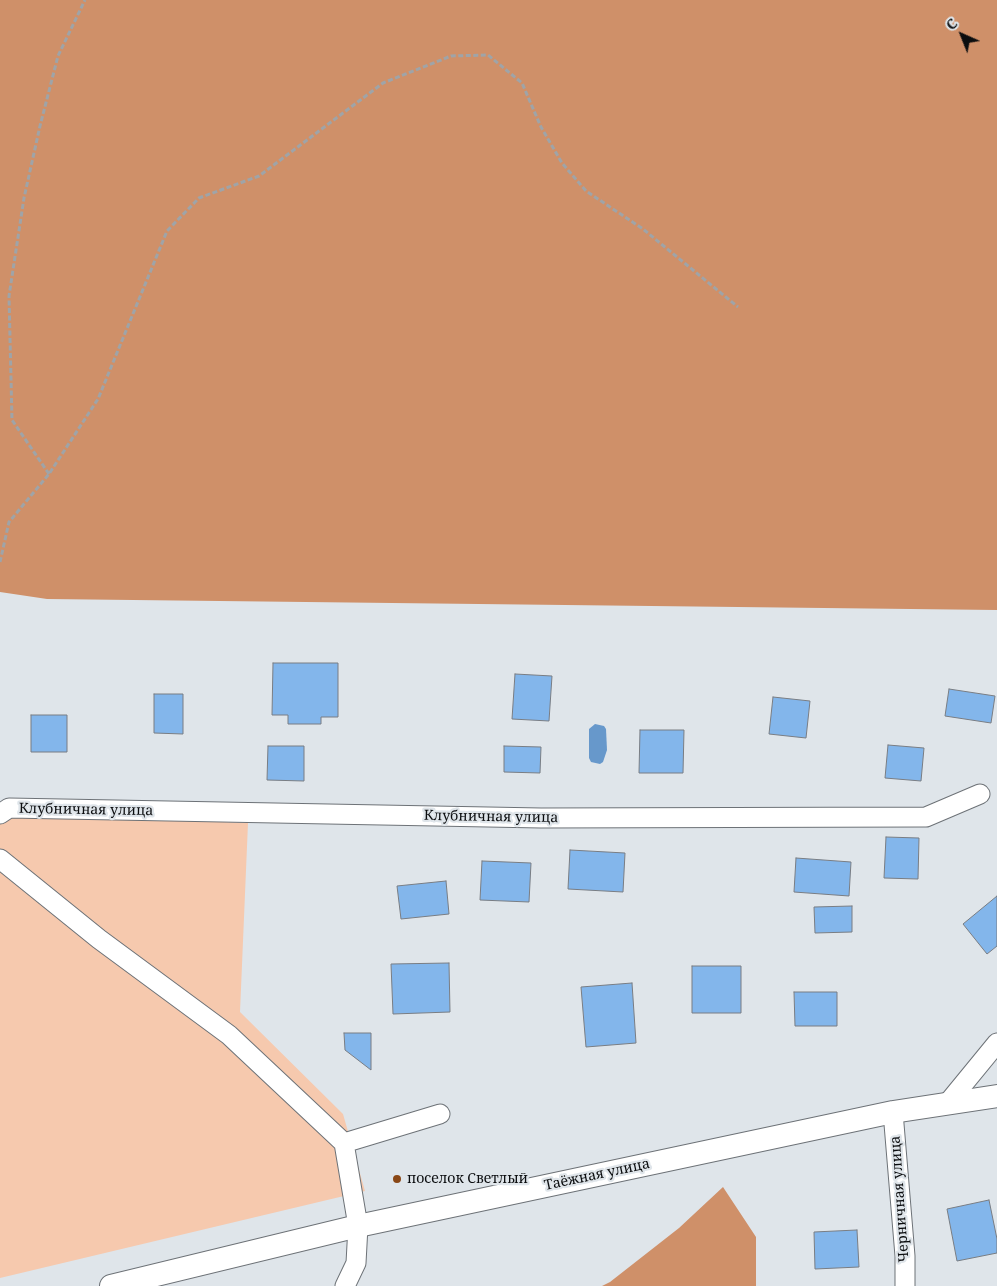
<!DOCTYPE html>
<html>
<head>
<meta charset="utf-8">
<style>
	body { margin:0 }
	#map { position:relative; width:997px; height:1286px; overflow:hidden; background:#dfe5ea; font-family:"Noto Serif",serif }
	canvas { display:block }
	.north { position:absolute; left:937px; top:10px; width:50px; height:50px; -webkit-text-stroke:4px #dfe5ea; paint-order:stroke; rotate:316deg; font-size:14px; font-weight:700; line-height:20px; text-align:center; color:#0b0d0f }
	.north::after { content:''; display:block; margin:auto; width:18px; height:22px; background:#0b0d0f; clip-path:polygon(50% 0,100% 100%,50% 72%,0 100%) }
</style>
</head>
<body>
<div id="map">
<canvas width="997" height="1286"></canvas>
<div class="north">С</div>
</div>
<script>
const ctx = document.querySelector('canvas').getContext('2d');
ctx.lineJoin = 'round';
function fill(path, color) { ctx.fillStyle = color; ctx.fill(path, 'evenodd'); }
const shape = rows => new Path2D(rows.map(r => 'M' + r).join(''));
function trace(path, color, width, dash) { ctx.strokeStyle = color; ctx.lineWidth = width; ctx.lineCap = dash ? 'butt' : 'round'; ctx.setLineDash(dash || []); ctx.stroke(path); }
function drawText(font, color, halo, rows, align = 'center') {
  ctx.font = font + ' "Noto Serif",serif'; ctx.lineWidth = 4.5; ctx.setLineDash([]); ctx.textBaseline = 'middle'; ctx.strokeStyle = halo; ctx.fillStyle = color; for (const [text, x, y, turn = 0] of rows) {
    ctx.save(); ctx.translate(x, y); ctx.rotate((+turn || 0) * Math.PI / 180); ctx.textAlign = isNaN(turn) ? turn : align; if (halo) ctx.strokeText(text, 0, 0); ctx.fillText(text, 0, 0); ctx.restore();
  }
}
fill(shape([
	[0,813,248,823,240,1012,343,1114,365,1191,0,1278]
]), '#f6c9ae');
fill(shape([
	[0,0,997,0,997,610,47,599,0,592],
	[723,1187,756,1237,756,1286,602,1286,610,1282,679,1228]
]), '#cf9069');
fill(shape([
	[595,724,604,726,606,729,607,750,603,762,600,764,591,762,589,758,589,729]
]), '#6798cb');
const building = shape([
	[273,663,338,663,338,717,321,717,321,724,288,724,288,715,272,715,273,663],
	[515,674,552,676,549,721,512,719,515,674],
	[949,689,995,696,991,723,945,716,949,689],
	[154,694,183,694,183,734,154,733,154,694],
	[773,697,810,701,806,738,769,734,773,697],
	[31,715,67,715,67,752,31,752,31,715],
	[640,730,684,730,683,773,639,773,640,730],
	[888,745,924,748,921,781,885,778,888,745],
	[268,746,304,746,304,781,267,780,268,746],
	[504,746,541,747,540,773,504,772,504,746],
	[886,837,919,838,918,879,884,878,886,837],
	[570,850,625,853,623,892,568,889,570,850],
	[796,858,851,862,849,896,794,892,796,858],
	[482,861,531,863,529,902,480,900,482,861],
	[446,881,449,914,401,919,397,886,446,881],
	[997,896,997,946,987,954,963,924,997,896],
	[852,906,852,932,815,933,814,907,852,906],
	[449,963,450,1012,393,1014,391,964,449,963],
	[692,966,741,966,741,1013,692,1013,692,966],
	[632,983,636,1043,586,1047,581,987,632,983],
	[794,992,837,992,837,1026,795,1026,794,992],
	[344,1033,371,1033,371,1070,345,1050,344,1033],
	[989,1200,997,1239,997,1253,957,1261,947,1209,989,1200],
	[857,1230,859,1267,815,1269,814,1232,857,1230]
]);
fill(building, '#83b6eb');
trace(building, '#797d83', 1);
const minor = shape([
	[0,814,9,808,541,818,926,817,980,794],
	[0,859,99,939,229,1035,344,1143,358,1226,356,1263,345,1286],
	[947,1104,997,1043],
	[893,1112,905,1256,905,1286],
	[344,1143,440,1114]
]);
const tertiary = shape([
	[111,1286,358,1226,893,1112,997,1096]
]);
trace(minor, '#6d7277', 21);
trace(tertiary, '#6d7277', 24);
trace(shape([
	[49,474,12,420,9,296,24,198,40,126,58,56,85,0],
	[0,562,9,522,49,474,98,399,167,231,199,198,259,176,383,83,451,56,488,55,522,83,541,127,562,163,586,191,643,229,738,307]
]), '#9fa4a8', 3, [5, 2.5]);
trace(minor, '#fff', 19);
trace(tertiary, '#fff', 22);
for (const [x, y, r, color] of [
	[397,1179,5,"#894716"]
]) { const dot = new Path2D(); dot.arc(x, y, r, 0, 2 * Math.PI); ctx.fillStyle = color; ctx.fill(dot); trace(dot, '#dfe5ea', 2); }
drawText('14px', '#0b0d0f', '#dfe5ea', [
	["Клубничная улица",86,810,1],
	["Клубничная улица",491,817,1],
	["Таёжная улица",597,1175,-12],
	["Черничная улица",900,1199,-94]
]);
drawText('14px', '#0b0d0f', '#dfe5ea', [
	["поселок Светлый",407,1179]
], 'left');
</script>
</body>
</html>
